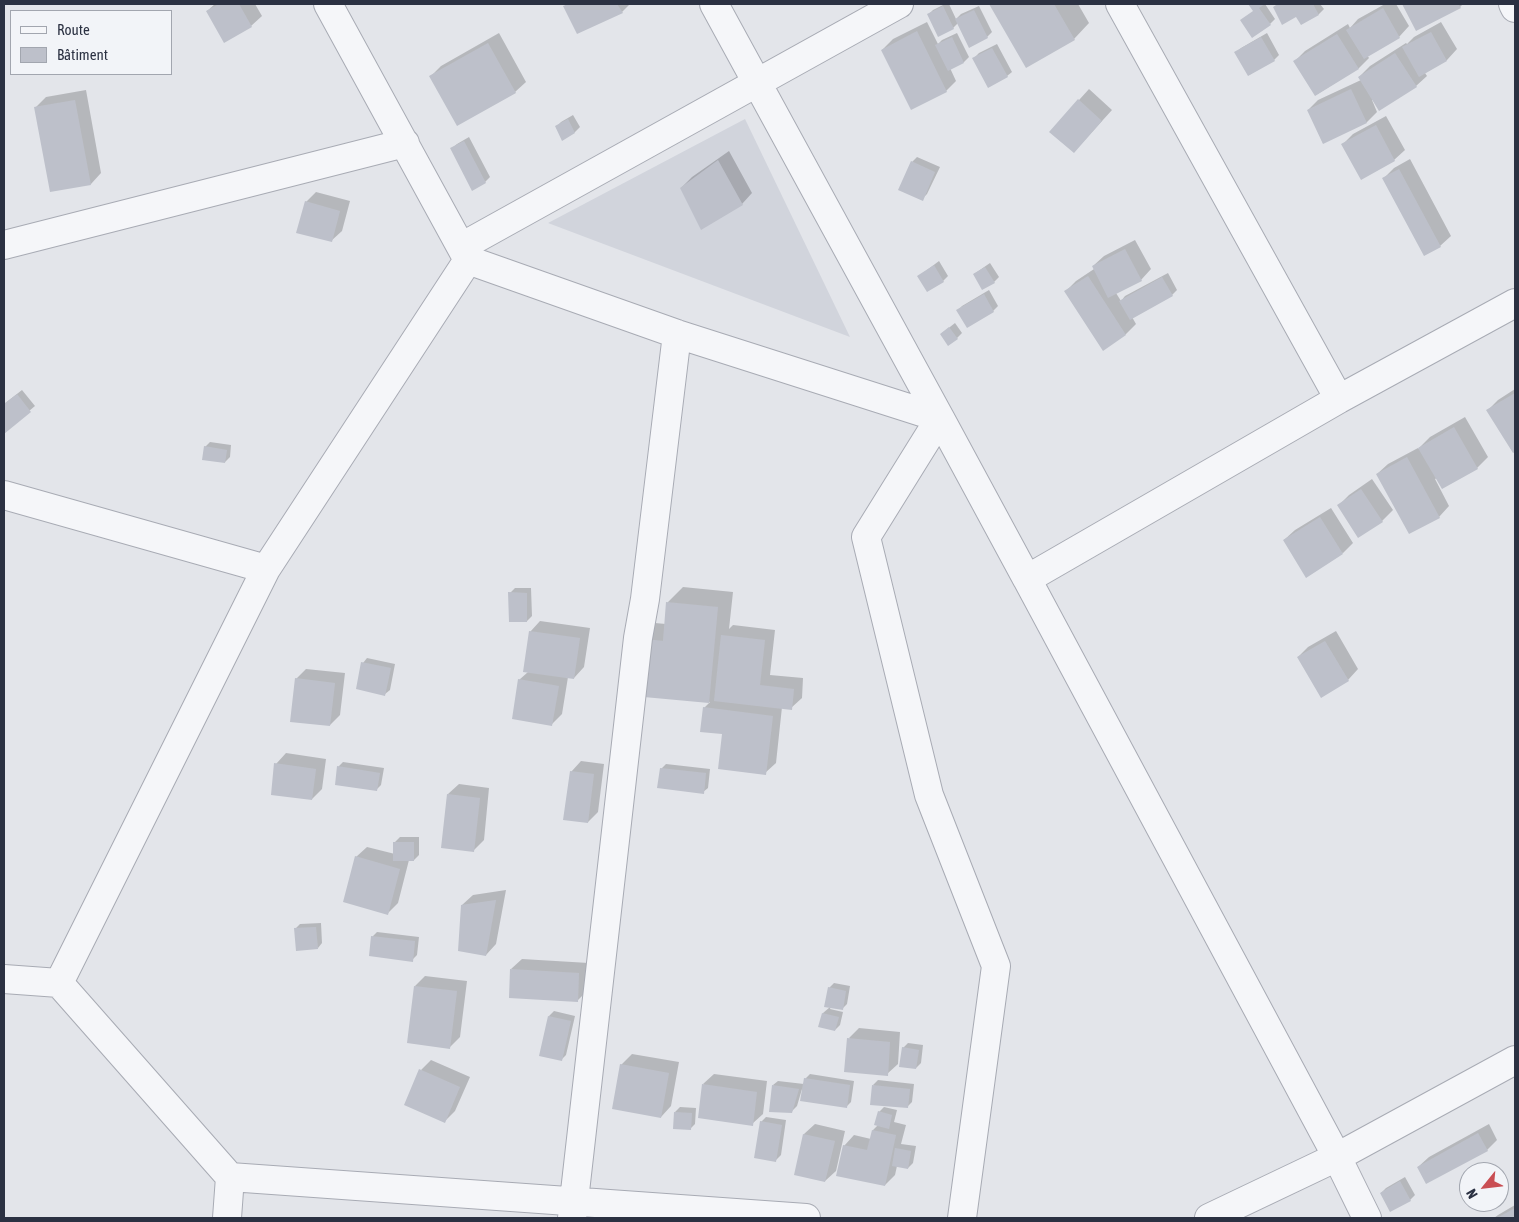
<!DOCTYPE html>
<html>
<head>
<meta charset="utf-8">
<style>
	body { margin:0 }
	#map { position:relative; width:1519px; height:1222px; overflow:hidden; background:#e3e5ea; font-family:"Asap Condensed",sans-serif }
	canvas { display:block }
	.frame { position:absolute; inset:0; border:5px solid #2b3142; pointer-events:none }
	.legend { position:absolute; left:10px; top:10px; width:162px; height:65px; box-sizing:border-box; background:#f2f4f8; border:1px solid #a2a6af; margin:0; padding:6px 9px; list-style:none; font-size:15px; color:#2b3142 }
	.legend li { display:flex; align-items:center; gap:10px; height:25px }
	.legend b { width:25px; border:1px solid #a2a6af }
	.north { position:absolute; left:1459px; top:1162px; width:50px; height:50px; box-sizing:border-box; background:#f2f4f8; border:1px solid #a2a6af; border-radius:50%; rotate:241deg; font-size:14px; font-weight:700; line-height:20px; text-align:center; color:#2b3142 }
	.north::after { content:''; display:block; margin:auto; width:18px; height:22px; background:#c94e53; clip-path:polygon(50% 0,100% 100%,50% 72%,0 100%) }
</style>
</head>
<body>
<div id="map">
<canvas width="1519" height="1222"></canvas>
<div class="frame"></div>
<ul class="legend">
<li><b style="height:6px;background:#f5f6f9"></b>Route</li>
<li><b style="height:14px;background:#bdc0ca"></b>Bâtiment</li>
</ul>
<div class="north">N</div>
</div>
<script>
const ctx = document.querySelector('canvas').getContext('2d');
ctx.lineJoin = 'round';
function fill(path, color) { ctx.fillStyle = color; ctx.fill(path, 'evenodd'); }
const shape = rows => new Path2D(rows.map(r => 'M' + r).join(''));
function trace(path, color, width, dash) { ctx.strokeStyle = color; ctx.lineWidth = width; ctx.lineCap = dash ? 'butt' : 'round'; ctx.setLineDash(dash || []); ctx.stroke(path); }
fill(shape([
	[745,119,850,337,548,223]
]), '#d1d4dc');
fill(shape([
	[215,4,255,4,262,16,251,26,224,41,207,11],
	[567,4,630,4,622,12,565,6],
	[945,4,949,4,956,19,961,14,979,6,992,32,987,37,958,23,953,28,928,15,933,10],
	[991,4,1078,4,1089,23,1074,39,1026,66],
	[1250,4,1265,4,1275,19,1270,24,1254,10],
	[1278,4,1320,4,1324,9,1319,14,1301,24,1297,15,1274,7],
	[1385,4,1396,4,1409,26,1399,37,1367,55,1369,58,1359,68,1316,95,1295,61,1305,51,1348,24,1350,28,1358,19],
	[1403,4,1463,4,1460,7,1416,29],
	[927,22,938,44,942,40,957,33,969,57,964,62,950,68,956,81,946,91,882,50,893,39],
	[1441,22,1457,49,1447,60,1425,73,1427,76,1416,86,1372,100,1377,112,1367,122,1323,143,1308,110,1318,100,1361,80,1359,77,1370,66,1406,43,1407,44,1414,37],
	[499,33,526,82,515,92,431,76,441,66],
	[1267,33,1279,55,1274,60,1249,75,1236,53,1241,48],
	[997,44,1012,72,1007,76,974,58,979,53],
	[1089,89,1112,110,1074,152,1051,131],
	[86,90,101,173,91,184,51,191,36,107,46,97],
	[573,115,580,127,575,132,563,139,556,127,561,122],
	[1386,116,1405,150,1394,160,1343,144,1353,134],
	[469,137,490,177,485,182,452,148,457,144],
	[729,151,752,193,742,204,681,188,692,177],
	[917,157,940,167,927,194,922,199,912,162],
	[1410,159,1451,236,1440,246,1384,178,1394,168],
	[316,192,350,201,342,231,331,241,306,202],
	[1135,240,1151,269,1141,280,1116,293,1121,301,1125,296,1168,273,1177,290,1172,295,1132,317,1136,324,1126,334,1103,349,1066,291,1076,281,1094,269,1093,266,1104,256],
	[939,261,948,276,943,281,919,276],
	[990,263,999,277,994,282,974,274],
	[989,290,998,306,993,311,957,311,962,306],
	[955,323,962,333,957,338,941,334],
	[1515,389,1515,451,1513,452,1488,410,1498,400],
	[22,390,35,406,4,432,4,404],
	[1465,417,1488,457,1477,468,1442,488,1437,478,1435,479,1449,506,1439,517,1377,474,1388,464,1418,448,1418,449,1430,437],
	[210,442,231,445,230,457,225,462,205,447],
	[1372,479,1393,510,1382,521,1359,536,1339,505,1349,495],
	[1331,508,1353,543,1343,553,1284,540,1295,530],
	[683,587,733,592,729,629,733,625,775,630,770,675,803,678,802,698,791,708,782,707,776,763,765,773,724,733,704,708,710,702,634,694,639,639,655,623,666,624,668,602],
	[515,588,531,588,532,616,527,621,510,593],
	[540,621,590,628,584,667,574,678,568,677,562,714,552,724,519,680,528,672,530,632],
	[1336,631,1358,669,1348,680,1298,657,1308,647],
	[367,658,395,664,390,690,385,694,363,663],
	[306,669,345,673,340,715,330,725,296,679],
	[286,753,326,759,322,789,312,799,276,764],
	[581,761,604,764,598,812,588,822,571,772],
	[343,762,384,768,381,785,376,790,338,767],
	[666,764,710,769,708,788,703,792,661,769],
	[459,784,489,788,484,840,474,850,448,794],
	[400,837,419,837,419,855,414,860,409,860,398,903,388,913,356,857,367,847,395,854,395,842],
	[506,890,496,944,486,955,462,905,473,895],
	[321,923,322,943,318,948,295,929,300,924],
	[377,932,419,937,417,955,412,960,372,937],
	[522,959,589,963,588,990,578,1000,511,969],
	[425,976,467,981,460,1037,450,1047,415,986],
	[834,983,850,986,847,1004,842,1009,831,1007,830,1009,843,1012,840,1025,835,1030,820,1026,823,1013,830,1007,829,988],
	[554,1011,575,1016,566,1055,561,1060,549,1016],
	[859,1028,900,1032,898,1064,887,1074,849,1038],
	[908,1043,923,1045,921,1063,916,1068,903,1048],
	[632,1054,679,1062,671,1106,661,1117,621,1065],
	[431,1060,470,1077,455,1111,444,1122,421,1070],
	[714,1074,767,1081,763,1114,752,1124,703,1084],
	[810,1074,854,1081,851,1102,846,1107,802,1089,797,1106,792,1111,773,1085,778,1081,804,1084,805,1079],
	[878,1080,914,1084,912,1102,907,1107,873,1085],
	[680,1107,696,1108,695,1124,690,1129,675,1112],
	[884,1107,897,1110,894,1122,906,1125,901,1144,916,1146,913,1163,908,1168,897,1166,895,1175,885,1185,844,1146,854,1135,871,1139,873,1130,878,1125,879,1112],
	[766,1117,786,1120,781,1155,776,1160,761,1122],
	[815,1124,845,1131,836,1171,825,1181,795,1174,804,1134],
	[1489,1124,1497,1140,1487,1150,1418,1167,1429,1157],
	[1405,1177,1415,1195,1410,1200,1381,1193,1386,1188],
	[1515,1205,1515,1218,1494,1218,1498,1215]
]), '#0003');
fill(shape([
	[219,4,239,4,252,27,224,43,206,11],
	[568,4,617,4,623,13,577,34,563,6],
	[989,4,1054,4,1075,40,1026,68],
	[1248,4,1265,4,1259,8,1271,25,1252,38,1240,20,1253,11],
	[1278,4,1313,4,1319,15,1301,25,1296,17,1282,25,1273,7],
	[1402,4,1458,4,1461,8,1416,31],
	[943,6,954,29,938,37,927,14],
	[1383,8,1400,38,1364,59,1346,30],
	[974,10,988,38,969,48,955,19],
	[917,31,947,92,911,110,881,50],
	[1431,32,1447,61,1419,77,1402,47],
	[1337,34,1359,69,1315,96,1293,61],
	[952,37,964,63,948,71,935,45],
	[1261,37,1275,61,1248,76,1234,52],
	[488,43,516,93,457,126,429,76],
	[992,48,1008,77,988,88,972,58],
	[1395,53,1417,87,1379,111,1358,77],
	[1351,89,1367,123,1323,144,1307,110],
	[1078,99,1102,121,1074,153,1049,132],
	[75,100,91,185,50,192,34,107],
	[568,119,575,133,562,141,555,126],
	[1376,125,1395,161,1361,180,1341,144],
	[464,141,486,183,472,191,450,148],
	[718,160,743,205,701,230,680,188],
	[911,161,935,172,923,201,898,190],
	[1399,169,1441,247,1424,256,1382,178],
	[305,201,340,211,332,242,296,233],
	[1125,249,1142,281,1108,298,1092,266],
	[934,265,944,282,927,292,917,276],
	[985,267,995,283,982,290,973,274],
	[1088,276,1126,335,1103,351,1064,291],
	[1162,277,1173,296,1130,320,1119,301],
	[984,294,994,312,967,328,956,310],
	[949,327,958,339,948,346,940,334],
	[1515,393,1515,452,1513,453,1486,410],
	[17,394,31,412,4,434,4,404],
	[1454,427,1478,469,1442,489,1418,448],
	[204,446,227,450,225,463,202,460],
	[1407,457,1440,518,1409,534,1376,474],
	[1361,489,1383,522,1358,538,1337,505],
	[1320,517,1343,554,1306,578,1283,540],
	[508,592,527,593,527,622,509,622],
	[666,602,718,607,709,703,633,696,638,638,663,641],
	[529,631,580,638,574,679,523,672],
	[721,635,765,640,760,685,794,689,792,710,714,701],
	[1325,641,1349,681,1321,698,1297,657],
	[361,662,391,668,385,696,356,689],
	[295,678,335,683,330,726,290,722],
	[518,679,559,686,552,726,512,719],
	[703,707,773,716,766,775,718,769,722,734,700,732],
	[274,763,316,769,312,800,271,795],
	[337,766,380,773,377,791,335,785],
	[660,768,706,773,704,794,657,788],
	[570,771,594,774,588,823,563,820],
	[447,794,480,798,474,852,441,848],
	[393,842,414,842,414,861,393,861],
	[355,856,400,869,388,915,343,902],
	[496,900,486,956,458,951,461,905],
	[316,927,318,949,296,951,294,928],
	[371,936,415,941,413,962,369,956],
	[510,969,579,973,578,1002,509,998],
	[414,986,457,991,450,1049,407,1043],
	[828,987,846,991,843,1010,824,1007],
	[822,1013,839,1017,835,1031,818,1027],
	[548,1016,571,1021,562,1061,539,1056],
	[847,1038,890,1042,888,1076,844,1072],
	[902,1047,919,1050,916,1069,899,1067],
	[620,1064,669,1073,661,1118,612,1109],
	[419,1069,460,1087,445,1123,404,1105],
	[804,1078,850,1085,847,1108,800,1101],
	[702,1084,757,1092,753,1126,698,1118],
	[772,1085,799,1089,792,1113,769,1112],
	[872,1085,910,1089,908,1108,870,1105],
	[878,1111,892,1115,889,1129,874,1125],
	[674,1112,692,1113,691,1130,673,1129],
	[760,1121,782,1125,776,1162,754,1158],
	[872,1130,896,1135,885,1186,836,1176,843,1145,867,1150],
	[1478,1133,1488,1151,1426,1184,1417,1167],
	[803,1134,835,1141,825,1182,794,1175],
	[895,1148,911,1151,908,1169,892,1166],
	[1400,1181,1411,1201,1390,1212,1380,1193],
	[1515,1208,1515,1218,1497,1218]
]), '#bdc0ca');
const minor = shape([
	[714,4,940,418,866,537,929,795,996,966,962,1218],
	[1120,4,1339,399],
	[1513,4,1515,8],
	[4,245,405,143],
	[461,247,899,4],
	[468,260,677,334,940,418,1027,579,1339,399,1515,303],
	[4,495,266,569],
	[1027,579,1337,1157,1367,1218],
	[4,979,59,983,266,569,468,260,328,4],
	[59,983,230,1177,227,1218],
	[230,1177,806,1218],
	[572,1218,638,638,645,599,677,334],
	[1209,1218,1337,1157,1515,1060]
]);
trace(minor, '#a8abb4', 30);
trace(minor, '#f5f6f9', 28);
</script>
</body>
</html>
